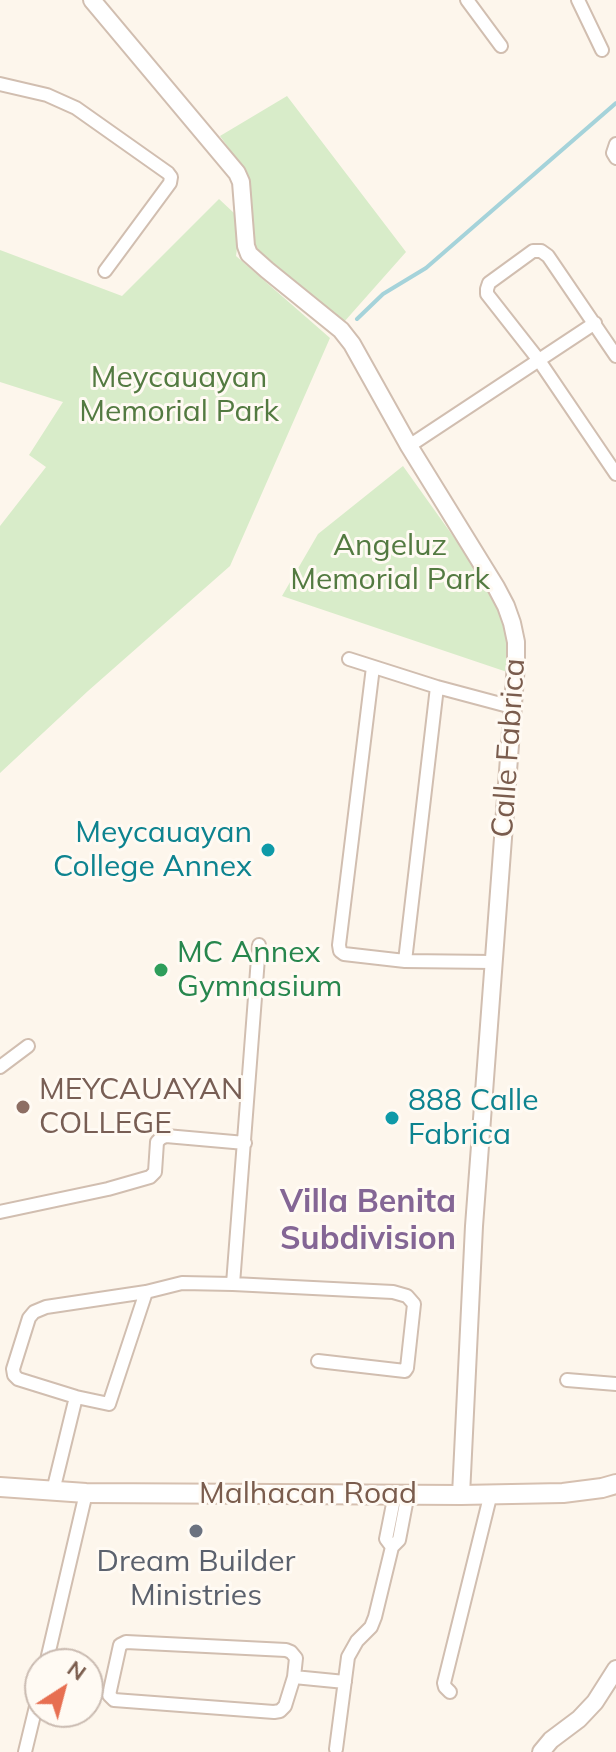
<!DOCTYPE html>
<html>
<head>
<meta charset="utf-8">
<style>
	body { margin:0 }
	#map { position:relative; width:616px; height:1752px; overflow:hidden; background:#fdf6ec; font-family:Mulish,sans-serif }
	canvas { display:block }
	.north { position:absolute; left:24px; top:1648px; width:80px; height:80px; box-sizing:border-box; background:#fffaf3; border:2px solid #cabbb1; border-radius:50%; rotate:36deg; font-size:22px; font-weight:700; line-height:32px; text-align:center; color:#7a5c4d }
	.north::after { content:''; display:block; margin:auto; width:28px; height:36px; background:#e76f51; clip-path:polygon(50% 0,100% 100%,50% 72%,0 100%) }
</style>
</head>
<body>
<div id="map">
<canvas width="616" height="1752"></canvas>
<div class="north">N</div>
</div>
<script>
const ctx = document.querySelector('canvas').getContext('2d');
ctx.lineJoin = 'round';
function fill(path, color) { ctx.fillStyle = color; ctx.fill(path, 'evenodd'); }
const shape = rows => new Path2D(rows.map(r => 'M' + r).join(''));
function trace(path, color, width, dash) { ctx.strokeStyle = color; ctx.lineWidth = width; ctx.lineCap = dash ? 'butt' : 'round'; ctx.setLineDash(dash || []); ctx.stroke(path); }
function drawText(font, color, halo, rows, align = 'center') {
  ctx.font = font + ' Mulish,sans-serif'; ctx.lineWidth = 6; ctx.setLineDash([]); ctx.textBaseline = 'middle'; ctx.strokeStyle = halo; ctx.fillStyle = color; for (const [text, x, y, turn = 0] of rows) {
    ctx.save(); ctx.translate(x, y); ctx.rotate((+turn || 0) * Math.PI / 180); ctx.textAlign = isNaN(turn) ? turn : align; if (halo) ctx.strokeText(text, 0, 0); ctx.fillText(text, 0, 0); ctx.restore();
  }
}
fill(shape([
	[287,96,406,252,344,322,253,247,248,175,220,136],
	[219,199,234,213,240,225,236,256,330,338,230,566,88,691,0,773,0,526,46,467,29,455,63,402,0,382,0,250,122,296],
	[403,466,490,588,509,636,510,673,282,596,318,534]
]), '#d8ecc9');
trace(shape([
	[357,319,383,294,426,268,616,103]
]), '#a5d3da', 4);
const minor = shape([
	[467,0,501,46],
	[578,0,602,50],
	[0,84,47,95,76,108,168,173,171,177,170,183,105,271],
	[616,144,613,153,616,158],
	[616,356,548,256,541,251,533,251,489,283,487,289,487,294,538,359,616,474],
	[409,446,595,323],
	[349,659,437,687,512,707],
	[373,667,339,945,340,951,344,954,405,961,493,962],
	[405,961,437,687],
	[0,1067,28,1046],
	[0,1212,108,1189,150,1177,155,1172,157,1142,161,1138,166,1136,245,1143],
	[233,1284,259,945],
	[146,1292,109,1404,76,1397,18,1379,14,1375,13,1369,29,1318,34,1312,46,1307,146,1292,182,1283,233,1284,393,1292,407,1296,414,1304,407,1368,405,1371,318,1361],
	[567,1380,616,1384],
	[53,1491,76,1397],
	[392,1547,386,1539,395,1494],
	[126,1642,286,1650,291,1652,296,1658,294,1677,285,1706,280,1711,274,1712,114,1700,109,1695,120,1645,126,1642],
	[46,1664,86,1493],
	[294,1677,345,1682],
	[450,1692,445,1687,444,1683,491,1493],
	[336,1749,348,1657,357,1641,371,1627,375,1617,392,1547,399,1540,408,1493],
	[25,1752,40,1690]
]);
const tertiary = shape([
	[92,0,237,173,241,182,246,246,249,254,267,270,341,330,352,344,409,446,496,587,506,606,512,623,516,642,516,664,474,1226,461,1495],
	[541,1752,551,1740,579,1719,595,1702,616,1669]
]);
const secondary = shape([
	[0,1487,86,1493,461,1495,563,1493,602,1488,616,1484]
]);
trace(minor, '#d1beb0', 16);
trace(tertiary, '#d1beb0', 20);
trace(secondary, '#d6c0b0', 22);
trace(minor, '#fff', 12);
trace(tertiary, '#fff', 16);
trace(secondary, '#fff', 18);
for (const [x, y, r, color] of [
	[268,850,8,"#0f9aa8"],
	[161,970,8,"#2e9e5b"],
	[23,1107,8,"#8d6e63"],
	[392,1118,8,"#0f9aa8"],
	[196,1531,8,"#6b7280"]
]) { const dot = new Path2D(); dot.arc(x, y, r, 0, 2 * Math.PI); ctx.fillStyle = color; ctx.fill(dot); trace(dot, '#fffaf3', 3); }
drawText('30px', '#537a41', '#fffaf3', [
	["Meycauayan",179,378],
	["Memorial Park",179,412],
	["Angeluz",390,546],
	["Memorial Park",390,580]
]);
drawText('30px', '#7a5c4d', '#fffaf3', [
	["Calle Fabrica",509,748,-86],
	["Malhacan Road",308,1494]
]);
drawText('30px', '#0d838f', '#fffaf3', [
	["Meycauayan",252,833],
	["College Annex",252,867],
	["888 Calle",408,1101,"left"],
	["Fabrica",408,1135,"left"]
], 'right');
drawText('30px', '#27864d', '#fffaf3', [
	["MC Annex",177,953],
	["Gymnasium",177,987]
], 'left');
drawText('30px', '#785e54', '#fffaf3', [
	["MEYCAUAYAN",39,1090],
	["COLLEGE",39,1124]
], 'left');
drawText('30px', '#5b616d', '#fffaf3', [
	["Dream Builder",196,1562],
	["Ministries",196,1596]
]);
drawText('bold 32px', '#846695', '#fffaf3', [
	["Villa Benita",368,1202],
	["Subdivision",368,1239]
]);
</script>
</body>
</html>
